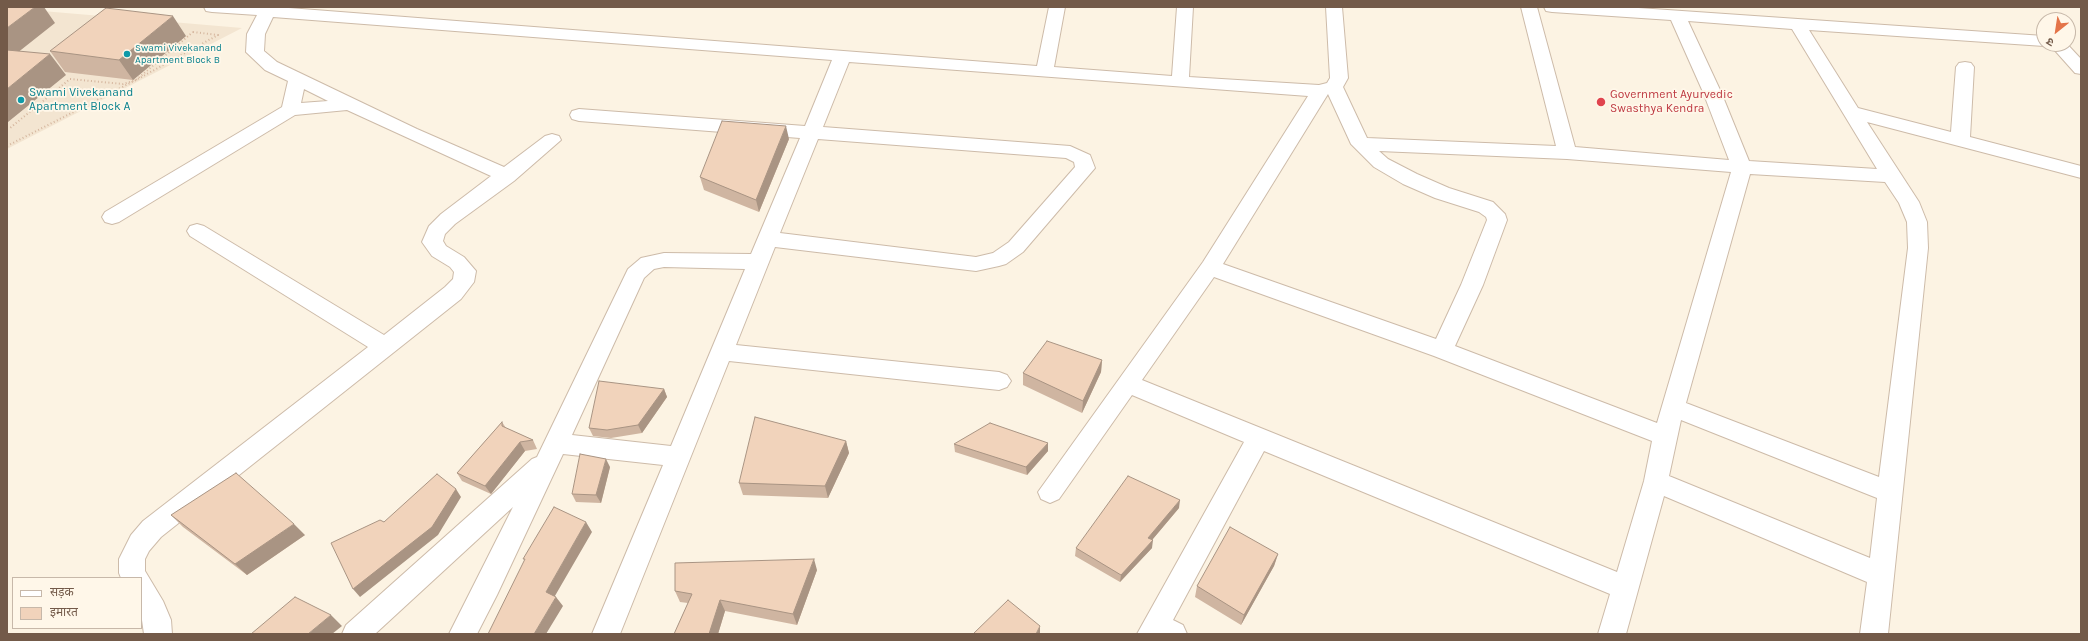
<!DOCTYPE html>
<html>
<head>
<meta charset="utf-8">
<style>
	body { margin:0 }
	#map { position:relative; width:2088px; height:641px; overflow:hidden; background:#fcf3e3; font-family:Karla,"Noto Sans Devanagari",sans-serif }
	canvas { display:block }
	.frame { position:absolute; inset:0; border:8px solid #735a49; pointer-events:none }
	.legend { position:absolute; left:12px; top:577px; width:130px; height:52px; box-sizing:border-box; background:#fff7e9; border:1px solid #c7b8a9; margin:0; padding:5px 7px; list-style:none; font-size:12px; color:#735a49 }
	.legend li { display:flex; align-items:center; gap:8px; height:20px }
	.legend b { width:20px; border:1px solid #c7b8a9 }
	.north { position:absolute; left:2036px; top:12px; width:40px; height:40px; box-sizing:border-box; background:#fff7e9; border:1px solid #c7b8a9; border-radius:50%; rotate:210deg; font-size:11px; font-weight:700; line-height:16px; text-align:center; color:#735a49 }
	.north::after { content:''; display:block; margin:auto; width:14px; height:18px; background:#e47449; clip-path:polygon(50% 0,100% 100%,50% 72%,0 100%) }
</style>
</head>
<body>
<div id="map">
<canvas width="2088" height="641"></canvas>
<div class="frame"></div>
<ul class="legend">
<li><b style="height:5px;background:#fff"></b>सड़क</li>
<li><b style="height:11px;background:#f1d3bb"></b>इमारत</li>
</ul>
<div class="north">उ</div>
</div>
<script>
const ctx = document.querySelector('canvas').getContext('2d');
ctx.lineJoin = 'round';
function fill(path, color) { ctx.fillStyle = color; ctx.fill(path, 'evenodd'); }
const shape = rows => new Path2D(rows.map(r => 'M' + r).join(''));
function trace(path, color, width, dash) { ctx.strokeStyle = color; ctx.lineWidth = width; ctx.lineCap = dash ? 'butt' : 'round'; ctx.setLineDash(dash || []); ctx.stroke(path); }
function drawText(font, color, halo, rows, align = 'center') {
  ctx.font = font + ' Karla,sans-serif'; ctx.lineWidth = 3.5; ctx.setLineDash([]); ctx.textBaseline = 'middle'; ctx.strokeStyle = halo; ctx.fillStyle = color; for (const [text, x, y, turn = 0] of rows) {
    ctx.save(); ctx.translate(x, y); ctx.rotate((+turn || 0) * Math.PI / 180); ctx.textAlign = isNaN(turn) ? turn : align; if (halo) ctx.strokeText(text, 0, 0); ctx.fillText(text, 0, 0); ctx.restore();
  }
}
fill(shape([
	[7,8,242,28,7,149]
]), '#f3e5d1');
const minor = shape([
	[204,7,276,7,1037,66,1049,7,1065,7,1054,67,1172,76,1177,7,1193,7,1189,77,1319,85,1327,83,1330,78,1326,7,1342,7,1348,78,1343,87,1367,138,1556,146,1521,7,1537,7,1575,147,1729,160,1703,92,1671,20,1552,12,1546,11,1544,7,1624,7,2044,36,2044,44,2067,44,2081,59,2081,74,2075,73,2050,45,2044,46,1809,30,1858,108,1951,132,1956,67,1959,63,1965,62,1971,63,1974,67,1970,137,2081,166,2081,178,1867,122,1919,202,1927,222,1928,248,1888,634,1860,634,1867,582,1664,496,1626,634,1598,634,1610,594,1264,451,1173,620,1183,625,1187,634,1137,634,1244,442,1132,395,1059,499,1050,503,1041,499,1038,492,1203,262,1308,96,849,62,823,127,1070,146,1090,155,1095,168,1023,252,1006,264,999,266,976,271,775,247,736,345,999,372,1007,375,1011,381,1007,387,999,390,729,361,620,634,592,634,663,465,563,454,497,595,477,634,449,634,513,507,375,634,342,634,346,625,532,459,537,457,628,269,641,258,664,253,751,254,800,138,579,121,572,119,570,115,572,111,579,109,805,126,832,60,273,17,265,34,264,51,277,62,417,129,504,167,545,136,552,134,559,136,561,140,514,181,455,224,445,234,443,241,446,246,464,257,476,271,474,282,461,299,161,537,149,551,145,559,145,571,163,601,171,620,172,634,144,634,141,613,141,578,121,578,119,573,119,559,131,535,143,521,368,347,190,236,187,231,190,226,197,224,204,226,384,335,445,287,453,279,454,272,450,267,432,256,422,242,429,226,441,214,491,176,347,110,295,115,119,222,112,224,105,222,102,217,105,212,282,107,288,81,265,70,246,52,247,34,257,15,212,12,206,11,204,7],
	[1688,21,1792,29,1877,169,1749,161,1721,92,1688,21],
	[304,89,328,101,301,103,304,89],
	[1328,94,1351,144,1374,167,1403,184,1435,198,1479,212,1486,217,1487,220,1461,285,1436,339,1223,264,1328,94],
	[818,139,1066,158,1074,162,1075,167,1009,242,993,253,976,257,780,233,818,139],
	[1379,151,1567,159,1731,172,1657,423,1455,346,1483,285,1507,220,1505,214,1493,202,1449,188,1417,174,1388,159,1379,151],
	[1750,174,1885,182,1899,203,1907,222,1908,248,1879,477,1686,403,1750,174],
	[664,267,745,269,671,446,572,435,644,278,654,269,664,267],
	[1214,277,1434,356,1652,441,1644,481,1617,572,1142,380,1214,277],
	[1681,420,1877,498,1870,558,1669,476,1681,420]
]);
trace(minor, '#cdbba9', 2);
trace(shape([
	[193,32,218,35,136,80,193,32],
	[7,128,10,128,70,79,123,84,136,80],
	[7,146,136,80]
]), '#d5b69e', 2, [1, 2.5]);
fill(minor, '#fff');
fill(shape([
	[186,36,133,80,65,72,50,51],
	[789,139,759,212,704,190,700,177],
	[1102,360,1101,372,1082,413,1023,385,1023,373],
	[664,389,667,397,642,433,611,438,593,436,589,428],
	[502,422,506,428,533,440,537,449,525,451,491,494,462,481,457,473],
	[846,441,849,453,828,498,743,495,739,483],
	[954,444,1048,451,1027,475,955,452],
	[610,467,601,503,576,502,572,494],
	[1179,508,1152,540,1152,548,1120,582,1075,556,1076,548],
	[171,515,305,535,247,575,183,527],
	[1278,554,1274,566,1241,625,1195,597,1197,586],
	[817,570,797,625,725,611,718,634,674,634,688,603,680,602,675,591]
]), '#cfb5a1');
fill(shape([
	[35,7,44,7,55,23,7,61,7,28],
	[173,16,186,36,133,80,119,60],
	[50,54,66,75,8,122,7,121,7,89],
	[786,126,789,139,759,212,756,200],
	[1102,360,1101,372,1082,413,1083,401],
	[664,389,667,397,642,433,638,425],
	[846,441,849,453,828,498,825,486],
	[520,442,525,451,491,494,485,486],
	[1048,443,1048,451,1027,475,1026,467],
	[606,459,610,467,601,503,596,495],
	[456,489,461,497,438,535,360,597,353,589],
	[1180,500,1179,508,1147,546,1148,538],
	[586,522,592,532,552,601,546,592],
	[294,524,305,535,247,575,235,564],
	[1153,540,1152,548,1120,582,1121,575],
	[1278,554,1274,566,1241,625,1244,615],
	[814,559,817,570,797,625,793,614],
	[556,597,563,606,546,634,534,634],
	[720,600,725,611,718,634,709,634],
	[331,615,342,626,332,634,308,634],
	[1040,626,1040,634,1036,634]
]), '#a99483');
const building = shape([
	[7,7,35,7,7,28,7,7],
	[106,8,173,16,119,60,50,51,106,8],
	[7,50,50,54,7,89,7,50],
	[722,121,786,126,756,200,700,177,722,121],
	[1047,341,1102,360,1083,401,1023,373,1047,341],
	[599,381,664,389,638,425,607,430,589,428,599,381],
	[755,417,846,441,825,486,739,483,755,417],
	[502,422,502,426,533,440,520,442,485,486,457,473,502,422],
	[990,423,1048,443,1026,467,954,444,990,423],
	[580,454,606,459,596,495,572,494,580,454],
	[236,473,294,524,235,564,171,515,236,473],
	[437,474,456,489,432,527,353,589,331,543,380,520,384,522,437,474],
	[1128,476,1180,500,1148,538,1153,540,1121,575,1076,548,1128,476],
	[554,507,586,522,546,592,556,597,534,634,488,634,525,559,523,559,554,507],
	[1230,527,1278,554,1244,615,1197,586,1230,527],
	[814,559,793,614,720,600,709,634,674,634,692,594,675,591,675,563,814,559],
	[295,597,331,615,308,634,251,634,295,597],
	[1008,600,1040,626,1036,634,973,634,1008,600]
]);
fill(building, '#f1d3bb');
trace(building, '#a99483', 1);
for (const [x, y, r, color] of [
	[127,54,4,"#0f9aa8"],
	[21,100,4,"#0f9aa8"],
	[1601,102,5,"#e0444e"]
]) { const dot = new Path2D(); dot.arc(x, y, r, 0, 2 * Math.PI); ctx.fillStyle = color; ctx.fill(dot); trace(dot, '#fff7e9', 1.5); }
drawText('10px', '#0d838f', '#fff7e9', [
	["Swami Vivekanand",135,48],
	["Apartment Block B",135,60]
], 'left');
drawText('12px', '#0d838f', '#fff7e9', [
	["Swami Vivekanand",29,93],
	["Apartment Block A",29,107]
], 'left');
drawText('12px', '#be3a42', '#fff7e9', [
	["Government Ayurvedic",1610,95],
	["Swasthya Kendra",1610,109]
], 'left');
</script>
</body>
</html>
